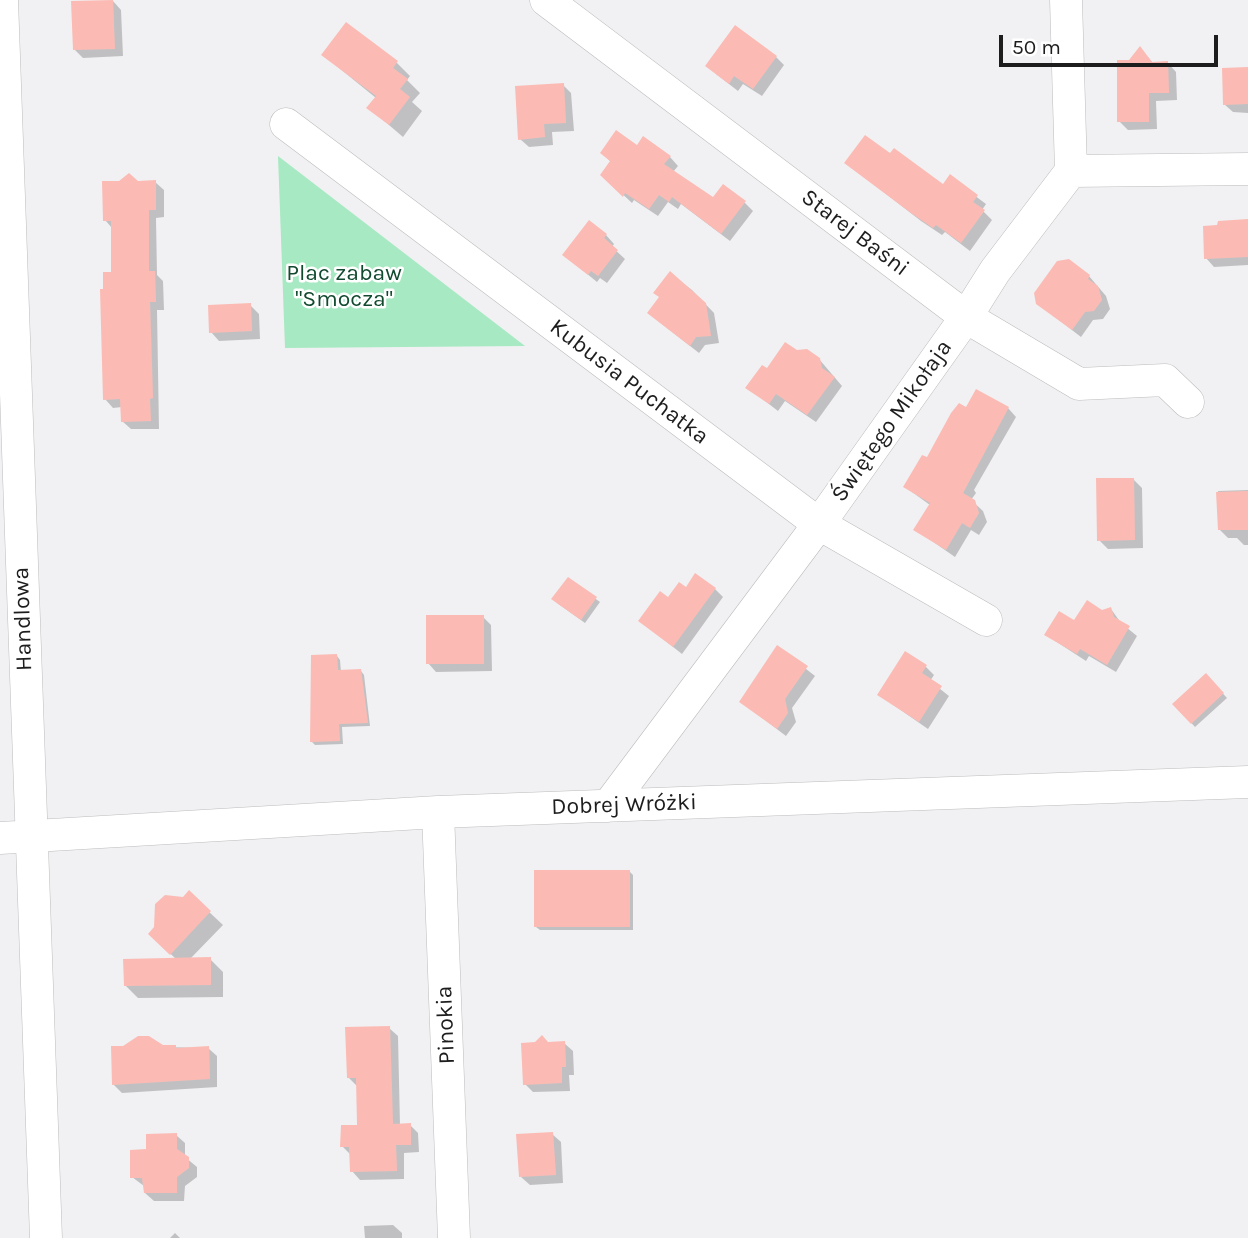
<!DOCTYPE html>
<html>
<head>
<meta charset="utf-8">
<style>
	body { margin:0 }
	#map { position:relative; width:1248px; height:1238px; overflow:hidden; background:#f1f1f3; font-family:Karla,sans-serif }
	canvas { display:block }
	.scale { position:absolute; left:999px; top:35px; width:219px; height:32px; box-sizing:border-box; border:4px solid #1d1d1d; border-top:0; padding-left:9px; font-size:21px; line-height:24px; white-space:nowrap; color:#1d1d1d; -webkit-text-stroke:5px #fff; paint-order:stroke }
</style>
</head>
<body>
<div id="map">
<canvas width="1248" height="1238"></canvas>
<div class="scale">50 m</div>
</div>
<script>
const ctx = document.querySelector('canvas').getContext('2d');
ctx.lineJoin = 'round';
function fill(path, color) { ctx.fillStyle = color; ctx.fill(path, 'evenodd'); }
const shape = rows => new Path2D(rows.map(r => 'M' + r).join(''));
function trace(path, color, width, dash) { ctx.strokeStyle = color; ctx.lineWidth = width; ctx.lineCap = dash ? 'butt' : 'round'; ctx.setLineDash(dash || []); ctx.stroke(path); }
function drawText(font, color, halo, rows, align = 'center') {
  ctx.font = font + ' Karla,sans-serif'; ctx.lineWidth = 5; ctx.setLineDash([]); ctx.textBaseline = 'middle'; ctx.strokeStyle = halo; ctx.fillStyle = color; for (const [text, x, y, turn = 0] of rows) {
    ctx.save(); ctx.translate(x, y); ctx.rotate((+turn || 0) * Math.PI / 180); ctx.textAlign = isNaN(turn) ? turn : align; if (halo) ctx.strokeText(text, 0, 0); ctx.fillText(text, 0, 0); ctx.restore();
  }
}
fill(shape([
	[278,156,525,346,285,348]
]), '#a7e9c2');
fill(shape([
	[113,1,121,10,123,56,83,58,74,49],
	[346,25,397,63,410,76,407,80,420,93,412,102,422,111,403,137,369,108,376,98,323,55],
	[776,57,784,65,762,96,743,84,738,91,716,74],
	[1148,57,1153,63,1168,63,1176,72,1177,100,1156,101,1157,129,1128,130,1119,121,1129,61],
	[1248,69,1248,113,1233,112,1224,104],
	[563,85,571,93,574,131,552,132,553,145,529,147,520,139],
	[637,147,670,157,678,166,673,172,713,200,745,203,753,211,730,241,681,204,678,209,668,202,658,216,634,200,632,203,602,175,611,162,602,153],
	[890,155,943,187,950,177,986,204,982,210,992,220,970,251,945,232,942,235,921,221,846,163],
	[155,182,164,190,164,217,156,218,157,275,163,281,164,310,157,310,159,429,131,429,122,421,122,407,113,408,105,399,105,290,113,274,112,228,105,220,138,183],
	[1248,221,1248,265,1214,267,1206,258],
	[606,235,614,244,612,247,625,259,607,283,600,278,597,282,564,255],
	[671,274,692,290,714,313,719,343,705,345,699,353,658,321,661,298],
	[1089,276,1106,296,1110,309,1103,319,1093,320,1081,337,1038,304],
	[250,305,259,314,260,339,219,341,211,332],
	[797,352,819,359,842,386,816,422,785,401,778,411,748,388,767,371],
	[1008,408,1016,417,974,490,976,493,971,500,983,511,987,522,979,535,971,530,955,557,916,530,930,505,905,487,966,409],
	[1133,479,1142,488,1143,548,1108,549,1099,540],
	[1248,490,1248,545,1244,545,1237,538,1228,538,1220,530,1218,491],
	[568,579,600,602,585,623,557,603],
	[686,589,715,589,723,597,682,654,640,621],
	[1111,609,1121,623,1137,636,1116,672,1089,656,1086,661,1046,635],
	[483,617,491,625,492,671,436,672,428,663],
	[778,647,815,676,792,708,796,722,786,736,741,702],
	[906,654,926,667,934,675,930,681,949,696,928,729,879,695],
	[337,656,340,660,341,672,361,671,364,675,370,726,342,727,343,744,315,745,311,741],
	[1206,675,1227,698,1195,727,1174,704],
	[629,871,633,875,633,930,540,930,536,927],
	[189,893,223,925,190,959,210,959,223,972,223,997,138,998,125,985,177,960,150,934],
	[389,1028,398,1036,400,1125,410,1125,418,1133,419,1152,404,1153,404,1179,360,1180,352,1171,351,1155,342,1146,359,1126,357,1086,348,1077],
	[564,1043,573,1051,574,1075,569,1075,570,1091,533,1092,525,1084,536,1044],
	[163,1047,208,1048,217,1056,217,1087,122,1093,113,1084],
	[552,1134,561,1142,563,1183,530,1185,521,1177],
	[176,1135,185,1143,185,1157,197,1167,197,1177,185,1186,184,1201,154,1201,145,1193,144,1186,132,1177,148,1151],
	[393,1225,402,1233,402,1238,365,1238,364,1226],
	[175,1233,180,1238,170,1238]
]), '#0003');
fill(shape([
	[113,0,115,49,73,50,71,1],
	[346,22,398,61,393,68,408,79,400,89,410,97,389,125,366,108,376,96,321,55],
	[735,25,777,56,753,89,734,76,729,84,705,66],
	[1140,46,1152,62,1168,61,1169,93,1149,93,1149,122,1117,122,1117,60,1129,60],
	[1248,67,1248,104,1223,105,1222,68],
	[564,83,566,123,544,124,545,137,518,140,515,86],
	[616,130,637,145,643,136,671,156,664,164,713,197,723,184,746,201,721,234,672,197,669,202,659,195,649,209,625,193,623,197,600,175,610,161,600,153],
	[865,135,890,153,894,148,943,184,950,174,978,195,973,202,985,210,961,243,936,225,933,228,911,213,844,163],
	[129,173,138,181,156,180,156,210,149,210,149,271,155,271,156,302,150,302,153,398,150,399,151,421,121,422,120,399,103,400,100,289,103,289,103,272,111,272,111,221,103,221,102,181,119,181],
	[1248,219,1248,257,1204,259,1203,226,1217,225,1218,221],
	[589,220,607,234,604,238,618,250,598,276,591,271,588,275,562,255],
	[1069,259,1090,275,1088,279,1098,286,1102,300,1094,311,1085,312,1072,330,1036,304,1034,293,1057,261],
	[670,271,706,303,711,336,696,337,690,346,647,313,659,297,653,293],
	[251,303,252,331,209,333,208,305],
	[785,342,797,350,807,349,820,358,822,368,835,377,807,415,776,394,769,404,745,388,762,365,767,368],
	[976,389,1009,407,963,493,975,500,979,513,970,528,962,523,946,550,913,530,930,503,903,487,922,455,927,457,951,413,959,403,966,407],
	[1096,478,1134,478,1135,540,1097,541],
	[1248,491,1248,530,1218,530,1216,492],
	[695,573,716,588,673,647,638,621,660,591,668,597,679,582,686,587],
	[568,577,597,597,581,620,551,599],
	[1087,600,1102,610,1111,607,1114,617,1130,626,1107,665,1080,649,1077,654,1044,635,1059,611,1074,620],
	[426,615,484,615,484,664,426,664],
	[777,645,808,666,785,699,788,713,777,729,739,702],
	[905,651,927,665,922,673,942,686,919,722,877,695],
	[337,654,338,670,361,669,368,723,339,724,340,741,310,742,311,655],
	[1206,673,1224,693,1191,724,1172,704],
	[534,870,630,870,630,927,534,927],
	[189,890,211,911,170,955,148,934,154,927,155,904,165,895,183,897],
	[211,957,211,985,124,986,123,959],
	[390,1026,393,1124,411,1123,411,1145,396,1145,397,1171,350,1172,349,1147,340,1147,341,1125,357,1125,356,1078,347,1078,345,1027],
	[542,1035,548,1042,565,1041,566,1067,562,1067,562,1083,523,1085,521,1043,535,1042],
	[138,1036,149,1036,163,1045,176,1045,176,1048,209,1046,210,1079,112,1085,111,1046,123,1046],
	[553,1132,556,1175,519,1177,516,1134],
	[177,1133,177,1149,189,1157,189,1168,177,1177,177,1193,144,1193,142,1178,130,1178,130,1150,146,1149,146,1134]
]), '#fbbbb4');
const minor = shape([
	[2,0,46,1238],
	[546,0,966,317,1079,384,1165,380,1188,402],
	[286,124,819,524,986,620],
	[1071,171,1248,169],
	[608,806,819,524,966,317,995,271,1071,171,1066,0],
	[438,812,454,1238],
	[0,838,438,812,1248,782]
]);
trace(minor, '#bcbcbd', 33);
trace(minor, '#fff', 32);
drawText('23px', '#1d1d1d', '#fff', [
	["Starej Baśni",855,233,37],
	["Kubusia Puchatka",629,382,37],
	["Świętego Mikołaja",892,421,-55],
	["Handlowa",23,619,-92],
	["Dobrej Wróżki",624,805,-2],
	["Pinokia",446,1025,-92]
]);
drawText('23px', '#114a2f', '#fff', [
	["Plac zabaw",344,273],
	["\"Smocza\"",344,299]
]);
</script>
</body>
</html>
